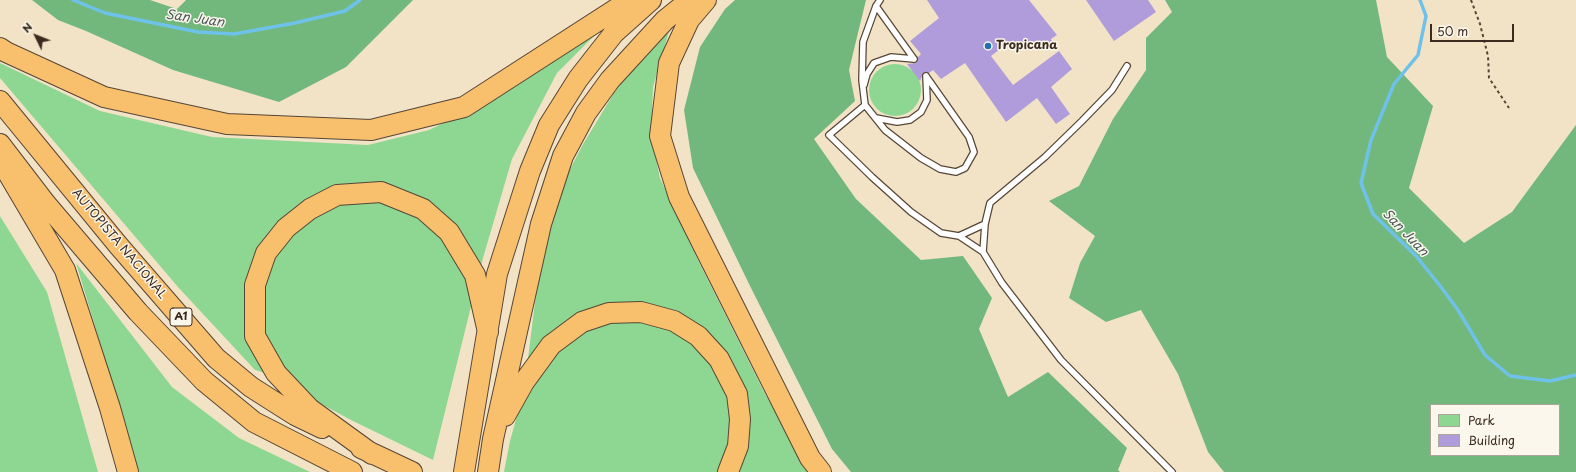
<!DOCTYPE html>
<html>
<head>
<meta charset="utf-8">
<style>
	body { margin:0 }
	#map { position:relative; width:1576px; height:472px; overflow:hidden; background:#f2e3c7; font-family:"Playpen Sans",sans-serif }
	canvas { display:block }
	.legend { position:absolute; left:1430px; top:404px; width:130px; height:52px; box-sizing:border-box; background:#fbf7ec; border:1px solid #aea59a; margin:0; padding:5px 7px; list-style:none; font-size:12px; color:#3b2a1e }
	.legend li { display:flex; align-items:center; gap:8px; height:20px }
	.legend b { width:20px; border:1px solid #aea59a }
	.north { position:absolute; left:16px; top:16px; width:40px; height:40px; -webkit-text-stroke:3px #fbf7ec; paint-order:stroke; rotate:313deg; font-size:11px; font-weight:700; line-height:16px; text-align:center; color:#3b2a1e }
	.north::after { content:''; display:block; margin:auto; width:14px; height:18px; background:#3b2a1e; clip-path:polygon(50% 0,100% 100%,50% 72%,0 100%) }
	.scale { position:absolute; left:1430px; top:24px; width:84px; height:18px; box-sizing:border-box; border:2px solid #3b2a1e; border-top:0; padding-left:5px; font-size:12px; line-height:14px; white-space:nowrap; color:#3b2a1e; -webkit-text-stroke:3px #fbf7ec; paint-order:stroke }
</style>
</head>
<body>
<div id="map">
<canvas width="1576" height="472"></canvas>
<ul class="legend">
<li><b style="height:11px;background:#8ed792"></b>Park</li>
<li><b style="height:11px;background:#b09cda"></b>Building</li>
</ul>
<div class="north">N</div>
<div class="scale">50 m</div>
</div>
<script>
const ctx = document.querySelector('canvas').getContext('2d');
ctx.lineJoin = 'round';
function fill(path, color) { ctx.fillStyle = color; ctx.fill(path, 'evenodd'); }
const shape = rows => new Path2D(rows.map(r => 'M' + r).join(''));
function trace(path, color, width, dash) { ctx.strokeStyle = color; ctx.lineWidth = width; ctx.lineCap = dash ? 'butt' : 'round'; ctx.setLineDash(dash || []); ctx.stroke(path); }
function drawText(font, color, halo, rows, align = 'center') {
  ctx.font = font + ' "Playpen Sans",sans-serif'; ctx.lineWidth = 3; ctx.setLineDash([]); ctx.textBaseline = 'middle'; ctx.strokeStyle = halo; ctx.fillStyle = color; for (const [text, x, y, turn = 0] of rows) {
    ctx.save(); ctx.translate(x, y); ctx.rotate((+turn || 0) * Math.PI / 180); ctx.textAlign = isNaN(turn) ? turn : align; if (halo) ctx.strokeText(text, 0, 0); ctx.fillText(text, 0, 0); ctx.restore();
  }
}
fill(shape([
	[606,24,557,73,512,159,483,258,433,460,351,420,262,372,255,370,178,287,0,78,0,63,100,111,212,137,368,145,429,130,481,105],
	[669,31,653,87,651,136,660,178,698,260,764,392,810,472,504,472,510,441,524,391,538,278,547,230,561,187,582,146,614,93,639,61],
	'869 90a26 26 0 1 1 52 0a26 26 0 1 1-52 0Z',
	[0,216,47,292,98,472,0,472],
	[76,263,172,387,239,438,310,472,139,472]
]), '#8ed792');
fill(shape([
	[32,0,150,0,177,9,186,0,413,0,346,67,279,102,173,70,86,31,58,20],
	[735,0,866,0,849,70,855,101,814,139,856,199,921,260,963,256,992,298,979,329,1008,397,1048,372,1127,448,1118,470,1120,472,851,472,832,449,750,286,693,168,684,110,700,47,725,9],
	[1165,0,1376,0,1387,57,1433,106,1409,188,1464,243,1512,212,1576,125,1576,472,1224,472,1208,452,1178,374,1141,310,1106,322,1069,298,1080,263,1095,236,1049,201,1079,186,1113,119,1146,70,1146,38,1172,12],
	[1431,405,1559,405,1559,455,1431,455]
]), '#72b87c');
trace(shape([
	[73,0,105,13,198,32,234,34,295,23,345,11,360,0],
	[1420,0,1426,16,1418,55,1394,84,1371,140,1361,183,1373,214,1416,256,1441,287,1458,310,1485,355,1510,376,1550,381,1576,375]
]), '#6ec2ea', 3.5);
fill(shape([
	[927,0,1029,0,1057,35,1051,39,1055,46,1020,49,1008,43,991,56,1013,85,1059,51,1072,69,1051,87,1070,114,1056,124,1037,98,1006,122,965,63,941,79,933,70,929,73,924,72,920,81,907,64,916,63,918,60,918,57,921,54,910,41,939,18],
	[1086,0,1148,0,1156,12,1114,41]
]), '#b09cda');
const lane = shape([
	[880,0,876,6,863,42,862,80,865,105,885,130,921,158,940,169,956,172,965,168,974,152,969,137,926,76],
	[876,6,914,59],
	[1127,66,1112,90,1082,121,1045,157,990,203,985,224,983,252,1002,283,1061,360,1172,472],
	[864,85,867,74,874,63,891,57,914,59],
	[865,105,829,135,872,177,911,212,941,233,959,236,985,224],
	[876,118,897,122,910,120,921,112,927,100,926,76],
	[959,236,983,252]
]);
const highway = shape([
	[706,0,689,20,669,63,660,136,679,197,810,458,821,472],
	[0,48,6,52,104,97,227,124,371,130,464,107,630,0],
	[0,101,118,245,216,358,251,387,295,415,322,428],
	[0,144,46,204,138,312,204,381,254,422,352,472],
	[5,168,65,270,110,408,128,472],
	[505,416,524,382,551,345,582,322,609,313,641,312,674,321,698,336,719,359,737,394,740,419,738,446,728,472],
	[361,448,412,472],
	[372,454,310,409,276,373,255,336,255,285,266,253,286,228,310,209,337,195,381,192,423,209,449,232,475,275,488,332],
	[464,472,497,274,530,171,549,125,578,79,614,33,651,0],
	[488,472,493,439,541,224,563,156,586,113,610,80,665,20,690,0]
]);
trace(lane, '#564637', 8);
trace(highway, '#564637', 22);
trace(shape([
	[1471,0,1480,24,1488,56,1489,78,1509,108]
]), '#564637', 2, [3, 3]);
trace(lane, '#fff', 5.5);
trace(highway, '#f8bf6c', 20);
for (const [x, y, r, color] of [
	[988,46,4,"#1f6fb2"]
]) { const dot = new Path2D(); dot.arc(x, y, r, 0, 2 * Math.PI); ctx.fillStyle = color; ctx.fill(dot); trace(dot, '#fbf7ec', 1.5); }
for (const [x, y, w] of [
	[181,317,22]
]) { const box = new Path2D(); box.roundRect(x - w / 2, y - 9, w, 18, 3); ctx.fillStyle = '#fbf7ec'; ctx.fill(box); trace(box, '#3b2a1e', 1); }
drawText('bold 11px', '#3b2a1e', null, [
	["A1",181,317]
]);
drawText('bold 12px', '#3b2a1e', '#fbf7ec', [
	["Tropicana",996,46]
], 'left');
drawText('12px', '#3b2a1e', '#fbf7ec', [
	["AUTOPISTA NACIONAL",119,244,50]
]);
drawText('italic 13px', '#4a585b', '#fbf7ec', [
	["San Juan",195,19,8],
	["San Juan",1405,233,46]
]);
</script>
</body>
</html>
